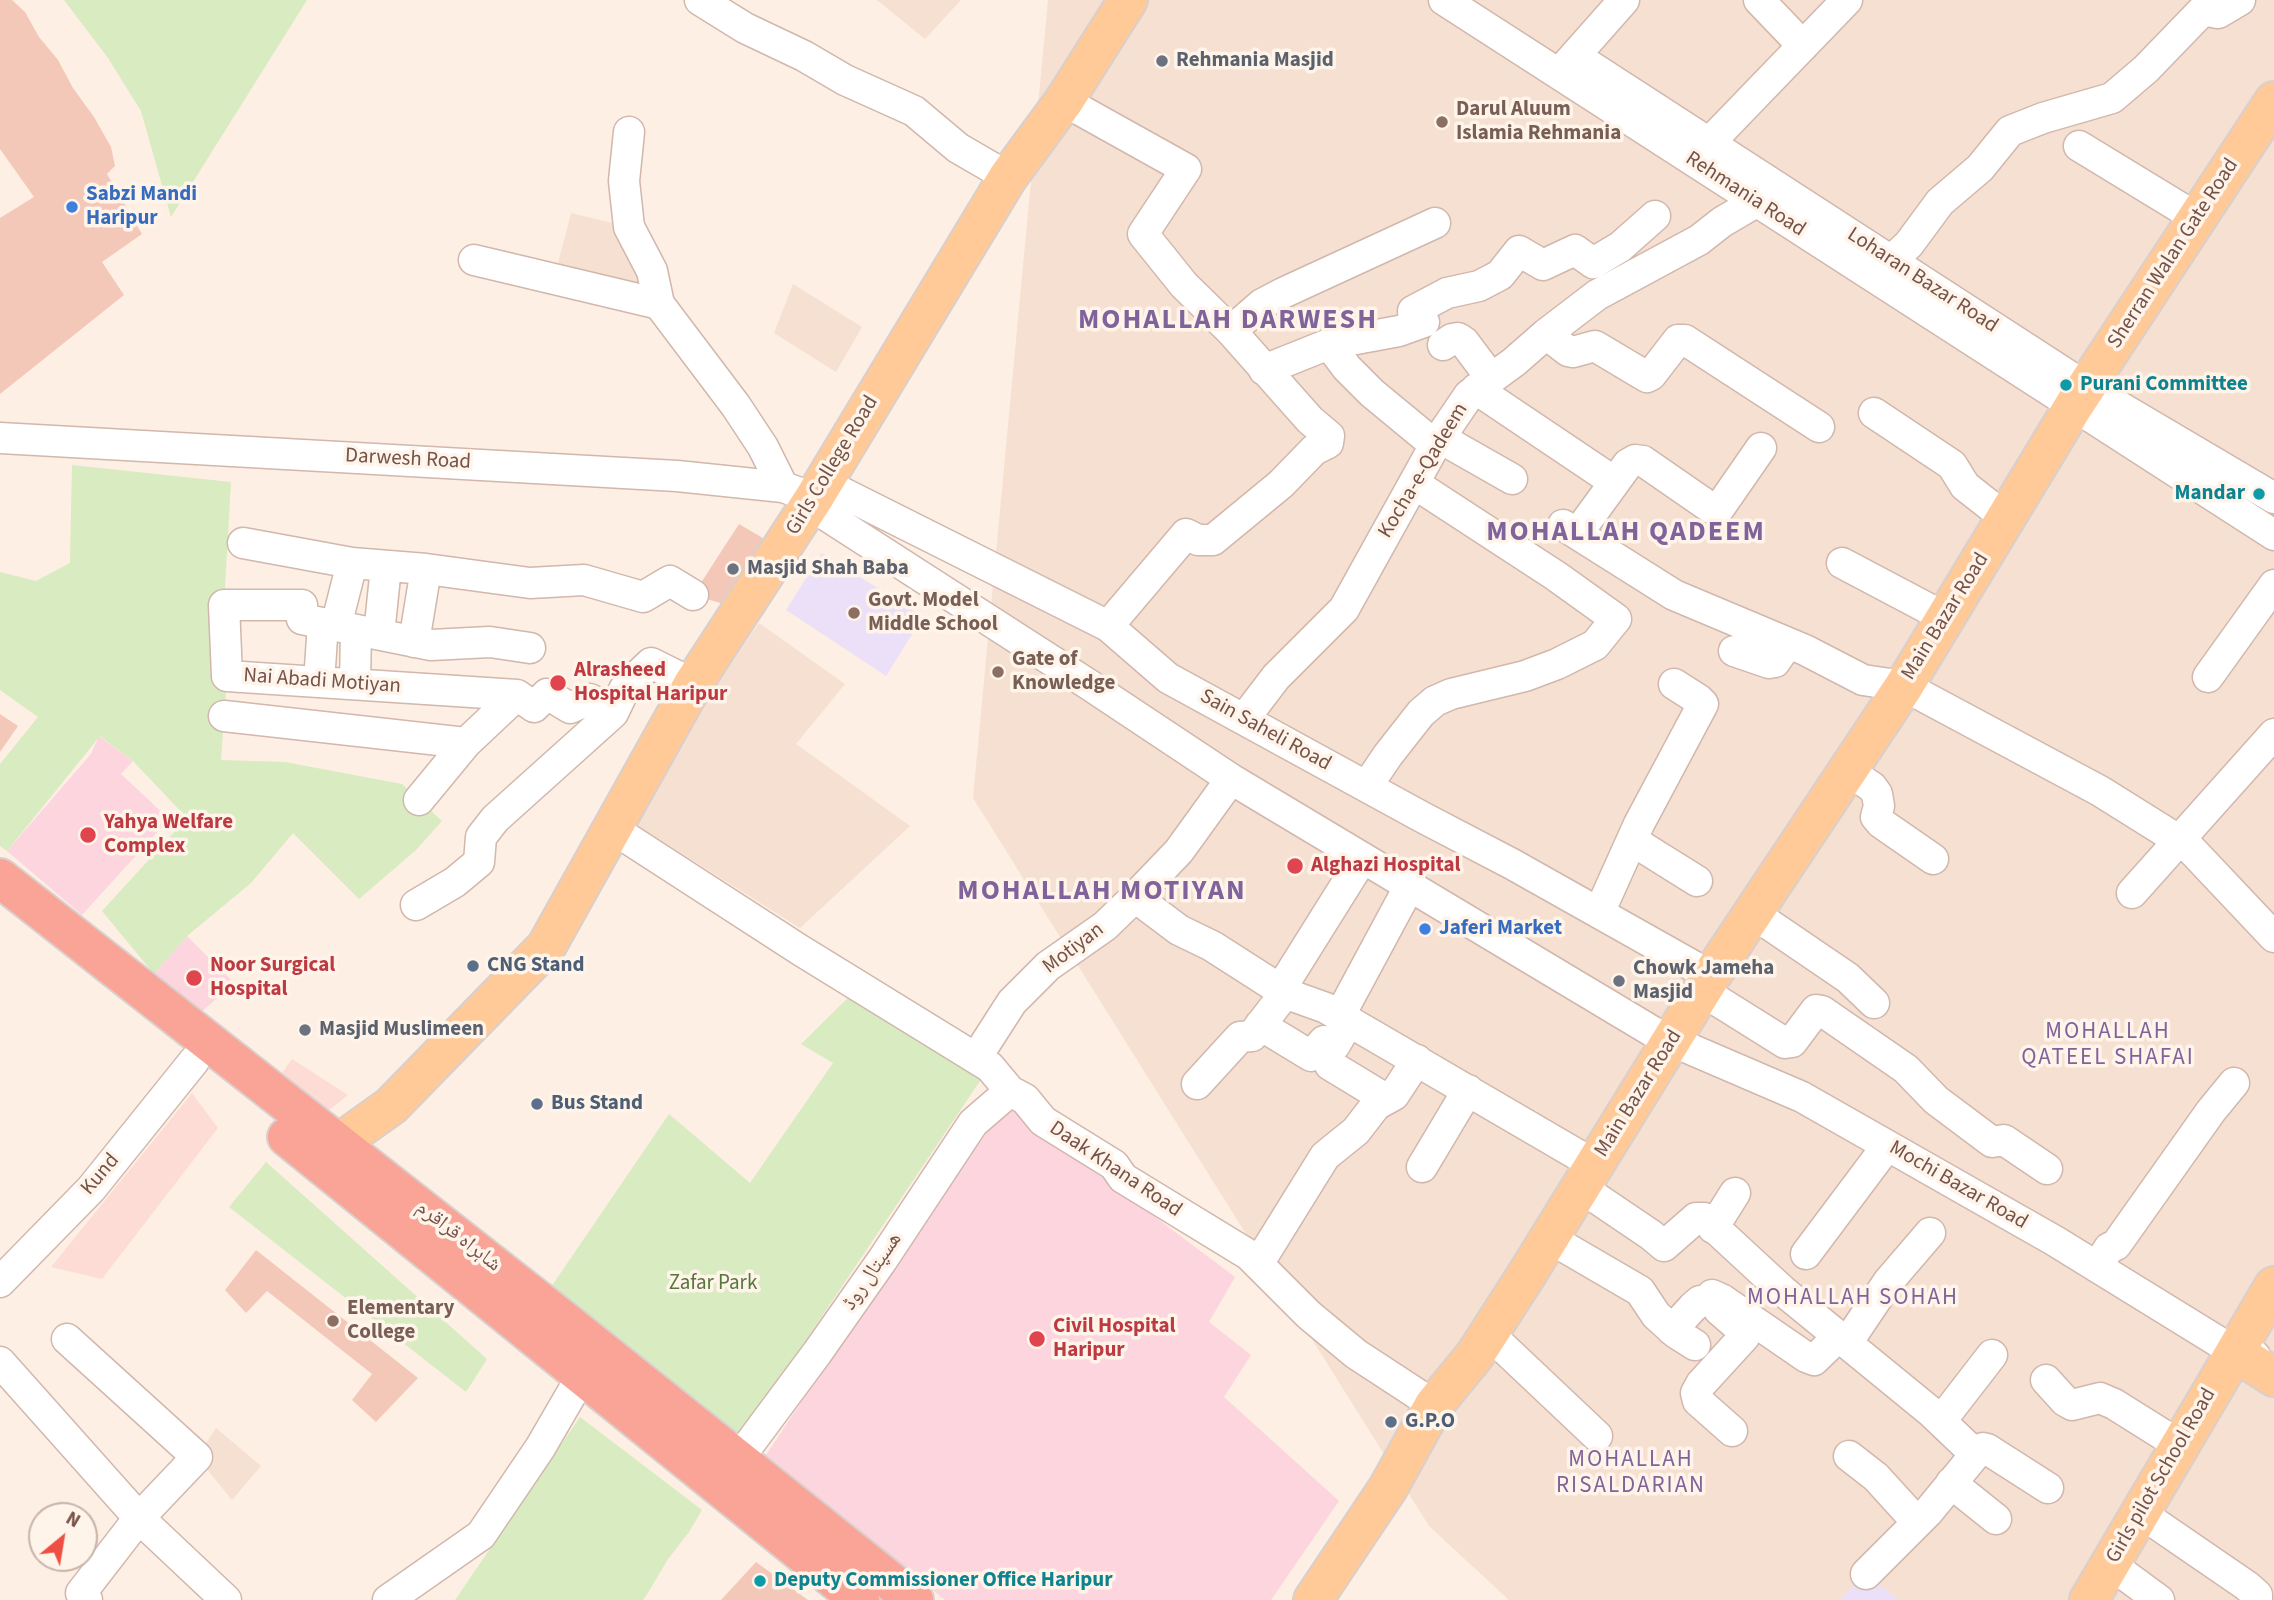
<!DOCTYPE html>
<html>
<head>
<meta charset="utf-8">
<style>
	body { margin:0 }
	#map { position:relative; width:2274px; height:1600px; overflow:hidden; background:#fdefe3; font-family:"Source Sans 3",sans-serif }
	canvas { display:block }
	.north { position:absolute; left:28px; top:1502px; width:70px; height:70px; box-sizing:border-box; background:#fff4ea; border:2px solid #c8b3a9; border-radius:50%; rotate:30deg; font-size:19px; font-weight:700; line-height:28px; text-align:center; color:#765248 }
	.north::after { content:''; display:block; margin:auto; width:24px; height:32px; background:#ed5042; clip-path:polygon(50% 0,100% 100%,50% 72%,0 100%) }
</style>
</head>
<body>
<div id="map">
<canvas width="2274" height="1600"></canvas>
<div class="north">N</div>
</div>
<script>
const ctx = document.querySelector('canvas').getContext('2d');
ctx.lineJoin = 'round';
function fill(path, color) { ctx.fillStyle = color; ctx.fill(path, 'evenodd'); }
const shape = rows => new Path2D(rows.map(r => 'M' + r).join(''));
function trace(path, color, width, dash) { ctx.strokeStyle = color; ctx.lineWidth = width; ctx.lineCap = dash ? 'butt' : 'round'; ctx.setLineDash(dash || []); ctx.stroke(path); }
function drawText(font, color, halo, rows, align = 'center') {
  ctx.font = font + ' "Source Sans 3","Noto Naskh Arabic",sans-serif'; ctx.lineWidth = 7; ctx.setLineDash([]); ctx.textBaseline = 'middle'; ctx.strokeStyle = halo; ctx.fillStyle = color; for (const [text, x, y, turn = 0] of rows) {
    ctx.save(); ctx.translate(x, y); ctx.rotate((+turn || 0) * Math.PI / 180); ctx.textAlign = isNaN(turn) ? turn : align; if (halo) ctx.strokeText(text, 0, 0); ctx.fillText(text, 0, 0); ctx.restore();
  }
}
fill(shape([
	[877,0,961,0,925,39],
	[1048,0,2274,0,2274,1600,1509,1600,1429,1526,973,798],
	[571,213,629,227,659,304,554,279],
	[793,284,862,327,836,372,774,333],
	[759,623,845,684,796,744,910,826,800,928,627,819],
	[216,1428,261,1466,232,1500,197,1457]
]), '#f5e0d1');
fill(shape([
	[292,1059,348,1095,323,1115,279,1077],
	[192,1093,218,1128,102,1279,51,1267]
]), '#fedcd6');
fill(shape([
	[822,553,923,617,886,676,786,610],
	[1866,1574,1899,1600,1839,1600]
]), '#ece0f9');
fill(shape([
	[99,736,133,761,121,774,169,819,82,915,7,851,91,754],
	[187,936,234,983,199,1014,154,974],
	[1006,1105,1235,1277,1209,1322,1251,1355,1224,1397,1339,1501,1271,1600,945,1600,766,1455,863,1309]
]), '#fcd5df');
fill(shape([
	[64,0,307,0,171,217,141,111,108,58],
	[72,465,231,482,224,605,227,676,221,760,285,762,402,784,442,821,416,850,359,899,293,833,251,883,187,936,154,974,102,911,187,818,133,761,100,736,7,851,0,846,0,764,38,717,0,690,0,572,36,581,70,563],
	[859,987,988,1069,738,1441,549,1290,669,1114,750,1183,833,1063,801,1044],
	[266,1162,487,1359,466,1392,229,1207],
	[580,1417,702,1510,689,1532,668,1559,649,1591,643,1600,455,1600]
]), '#d8ebc1');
fill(shape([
	[0,0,12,0,25,12,39,37,58,60,73,88,94,117,111,147,115,166,107,174,142,234,102,262,124,295,0,394,0,218,34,197,0,149],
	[739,524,773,544,734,607,693,595],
	[0,714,18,726,0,752],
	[256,1250,418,1378,376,1422,352,1400,372,1374,267,1291,246,1313,225,1290],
	[756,1562,808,1600,721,1600]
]), '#f4c8b9');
const minor = shape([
	[700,0,745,28,804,56,845,80,914,111,958,148,1008,177],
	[1444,0,2274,535],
	[1759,0,1803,46],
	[1575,56,2086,387,2274,498],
	[1563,69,1624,0],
	[1064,101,1186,169,1143,234,1184,285,1231,331,1310,420,1329,436,1328,443,1314,450,1281,484,1213,540,1198,540,1186,534,1108,626],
	[629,132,624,181,629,227,652,271,659,304,736,406,763,447,783,487],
	[1709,143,1847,0],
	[2079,146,2197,218],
	[474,260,659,304],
	[1891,261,1909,244,1940,202,1980,168,2010,131,2043,118,2112,98,2146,69,2203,10,2218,13,2240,0],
	[1231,331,1262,304,1283,293,1435,223],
	[1546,334,1568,351,1573,352,1595,346,1647,377,1651,375,1678,340,1685,340,1819,427],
	[1329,344,1347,368,1372,393,1435,445],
	[1443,345,1452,339,1458,338,1464,342,1491,378],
	[1264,370,1329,344,1399,331,1424,322,1413,311,1447,293,1479,286,1500,275,1519,251,1543,265,1575,250,1593,263,1620,247,1655,216],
	[1476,389,1604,475],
	[1874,413,1952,465,1965,486,2007,519],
	[0,438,677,476,783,487,814,498],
	[1440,438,1512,479],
	[823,483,1108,626,1168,678,1422,817,1512,864,1711,976],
	[810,505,1088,684,1231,779,1660,1036,1802,1097,2055,1241,2235,1352,2255,1356],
	[1563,525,1674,595,1805,650,1863,680,1904,686,2100,791,2188,846,2274,937],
	[1577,534,1628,464,1635,460,1643,461,1711,508,1718,510,1761,448],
	[243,543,352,563,426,569,530,583,584,580,643,597,670,581,693,595],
	[1842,563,1946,618],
	[336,626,352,563],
	[379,634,386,567],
	[414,642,426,569],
	[530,648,490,642,431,645,302,619,302,605,224,605,227,676,517,695,534,707,547,694,570,708,590,699,613,713],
	[1734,651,1769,663,1775,662,1788,643],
	[2208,677,2274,585],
	[319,682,323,623],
	[355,684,356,630],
	[224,716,466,743,517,695],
	[1244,719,1276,677,1344,609,1435,445,1469,395,1514,362,1546,334,1597,295,1699,240,1722,222,1756,202],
	[1848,771,1872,787,1877,794,1879,806,1876,817,1881,823,1933,859],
	[1367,786,1388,755,1421,713,1435,701,1451,694,1525,676,1557,664,1595,645,1616,619,1556,576,1415,484],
	[419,800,466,743],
	[613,829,800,950,990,1067,1010,1091,1025,1099,1043,1121,1114,1165,1123,1178,1249,1255,1309,1315,1356,1354,1434,1405],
	[1633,841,1697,881],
	[2132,893,2274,734],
	[1135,897,1179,930,1212,946,1287,994,1326,1008,1595,1165],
	[416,905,455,882,479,862,481,837,495,819,613,713,625,688,651,663,693,684],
	[1599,913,1639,824,1703,704,1699,700,1674,684],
	[1754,914,1848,978,1874,1003],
	[1702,991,1785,1043,1792,1042,1816,1010,1822,1011,1906,1069,1936,1100,1992,1142,2004,1140,2047,1169],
	[1339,1017,1409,887],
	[1260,1025,1311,1056,1324,1041,1335,1045,1348,1022],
	[976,1058,1012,1002,1048,966,1105,926,1135,897,1179,851,1231,779],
	[1330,1065,1386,1099],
	[1197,1084,1240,1037,1252,1036,1279,1001,1280,990,1362,859],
	[1422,1167,1468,1090],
	[1580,1187,1651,1235,1664,1246,1696,1218,1704,1218,1783,1291,1931,1412,1972,1451,1974,1456,1928,1512,1866,1574],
	[1713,1228,1735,1193],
	[1549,1238,1640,1291,1656,1315,1676,1333,1695,1345],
	[1806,1254,1887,1146],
	[1258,1264,1325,1156,1356,1131,1376,1105,1394,1095,1417,1060],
	[2097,1267,2109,1248,2116,1245,2211,1111,2234,1083],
	[0,1282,91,1189,194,1061],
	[1719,1310,1741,1329,1744,1337,1701,1384,1696,1393,1698,1401,1732,1431],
	[1672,1330,1693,1307,1700,1301,1708,1301,1712,1295,1723,1300,1806,1357,1814,1360,1839,1336],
	[1489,1334,1597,1436],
	[67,1339,197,1457,139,1518,81,1593,87,1600],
	[1847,1343,1888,1282,1930,1233],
	[0,1362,139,1518,226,1600],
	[2046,1380,2065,1401,2072,1405,2100,1398,2114,1404,2181,1446],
	[1931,1412,1939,1418,1944,1417,1992,1355],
	[1973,1453,1983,1448,1987,1449,2048,1488],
	[1849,1456,1876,1477,1917,1522],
	[739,1458,817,1353,883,1259,973,1123,1010,1091],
	[1951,1483,1996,1519],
	[2142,1514,2247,1586,2257,1595,2257,1600],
	[2110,1564,2159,1600],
	[388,1600,481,1535,540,1448,583,1374]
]);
const major = shape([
	[339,1143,391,1106,546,947,693,684,814,498,1008,177,1064,101,1128,0],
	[2235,1352,2274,1377],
	[1313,1600,1388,1488,1434,1405,1475,1355,1527,1274,1711,976,1904,686,2073,407,2274,101],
	[2089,1600,2274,1286]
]);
const highway = shape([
	[0,878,567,1323,914,1600],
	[287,1137,860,1600]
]);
trace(minor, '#d1b7ac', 33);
trace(major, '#d9cfcc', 42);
trace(highway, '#d9cfcc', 42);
trace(minor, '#fff', 30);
trace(major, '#ffca98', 38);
trace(highway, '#faa397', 38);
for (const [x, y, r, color] of [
	[1162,61,7,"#6b7280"],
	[1442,122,7,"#8d6e63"],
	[72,207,7,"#3f7fe0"],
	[2066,385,7,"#0f9aa8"],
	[2259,494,7,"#0f9aa8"],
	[733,569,7,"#6b7280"],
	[854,613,7,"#8d6e63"],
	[998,672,7,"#8d6e63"],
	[558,683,9,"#e0444e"],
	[88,835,9,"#e0444e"],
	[1295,866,9,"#e0444e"],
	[1425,929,7,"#3f7fe0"],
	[473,966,7,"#5c6f8a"],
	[194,978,9,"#e0444e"],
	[1619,981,7,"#6b7280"],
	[305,1030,7,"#6b7280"],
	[537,1104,7,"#5c6f8a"],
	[333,1321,7,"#8d6e63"],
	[1037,1339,9,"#e0444e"],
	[1391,1422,7,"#5c6f8a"],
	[760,1581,7,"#0f9aa8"]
]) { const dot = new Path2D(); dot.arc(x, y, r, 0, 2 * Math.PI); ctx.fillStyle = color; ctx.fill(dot); trace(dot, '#fff4ea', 2.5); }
drawText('bold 21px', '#5b616d', '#fff4ea', [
	["Rehmania Masjid",1176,61],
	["Masjid Shah Baba",747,569],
	["Chowk Jameha",1633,969],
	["Masjid",1633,993],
	["Masjid Muslimeen",319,1030]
], 'left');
drawText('bold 21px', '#785e54', '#fff4ea', [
	["Darul Aluum",1456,110],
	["Islamia Rehmania",1456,134],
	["Govt. Model",868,601],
	["Middle School",868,625],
	["Gate of",1012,660],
	["Knowledge",1012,684],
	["Elementary",347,1309],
	["College",347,1333]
], 'left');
drawText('bold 21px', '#366cbe', '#fff4ea', [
	["Sabzi Mandi",86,195],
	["Haripur",86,219],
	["Jaferi Market",1439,929]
], 'left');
drawText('21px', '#765248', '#fff4ea', [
	["Rehmania Road",1745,195,33],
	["Sherran Walan Gate Road",2174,254,-57],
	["Loharan Bazar Road",1922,281,33],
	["Darwesh Road",408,460,3],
	["Girls College Road",833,466,-59],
	["Kocha-e-Qadeem",1424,471,-59],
	["Main Bazar Road",1946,617,-58],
	["Nai Abadi Motiyan",322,682,4],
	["Sain Saheli Road",1265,731,29],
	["Motiyan",1074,949,-37],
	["Main Bazar Road",1639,1094,-58],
	["Daak Khana Road",1115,1170,34],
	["Kund",101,1175,-50],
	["Mochi Bazar Road",1958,1186,30],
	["شاہراہ قراقرم",458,1237,38],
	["ھسپتال روڈ",873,1272,-56],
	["Girls pilot School Road",2162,1476,-60]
]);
drawText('bold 21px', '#0d838f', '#fff4ea', [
	["Purani Committee",2080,385],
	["Mandar",2245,494,"right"],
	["Deputy Commissioner Office Haripur",774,1581]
], 'left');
drawText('bold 21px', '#be3a42', '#fff4ea', [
	["Alrasheed",574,671],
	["Hospital Haripur",574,695],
	["Yahya Welfare",104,823],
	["Complex",104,847],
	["Alghazi Hospital",1311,866],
	["Noor Surgical",210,966],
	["Hospital",210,990],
	["Civil Hospital",1053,1327],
	["Haripur",1053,1351]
], 'left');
drawText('bold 21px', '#4e5e75', '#fff4ea', [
	["CNG Stand",487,966],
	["Bus Stand",551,1104],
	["G.P.O",1405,1422]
], 'left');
drawText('21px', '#56773c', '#fff4ea', [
	["Zafar Park",713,1284]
]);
ctx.letterSpacing = '2px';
drawText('23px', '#80639a', '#fff4ea', [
	["MOHALLAH",2108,1033],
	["QATEEL SHAFAI",2108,1059],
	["MOHALLAH SOHAH",1853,1299],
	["MOHALLAH",1631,1461],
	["RISALDARIAN",1631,1487]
]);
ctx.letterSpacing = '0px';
ctx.letterSpacing = '2px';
drawText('bold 28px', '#80639a', '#fff4ea', [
	["MOHALLAH DARWESH",1228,322],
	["MOHALLAH QADEEM",1626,534],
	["MOHALLAH MOTIYAN",1102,893]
]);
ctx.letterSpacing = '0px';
</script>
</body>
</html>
